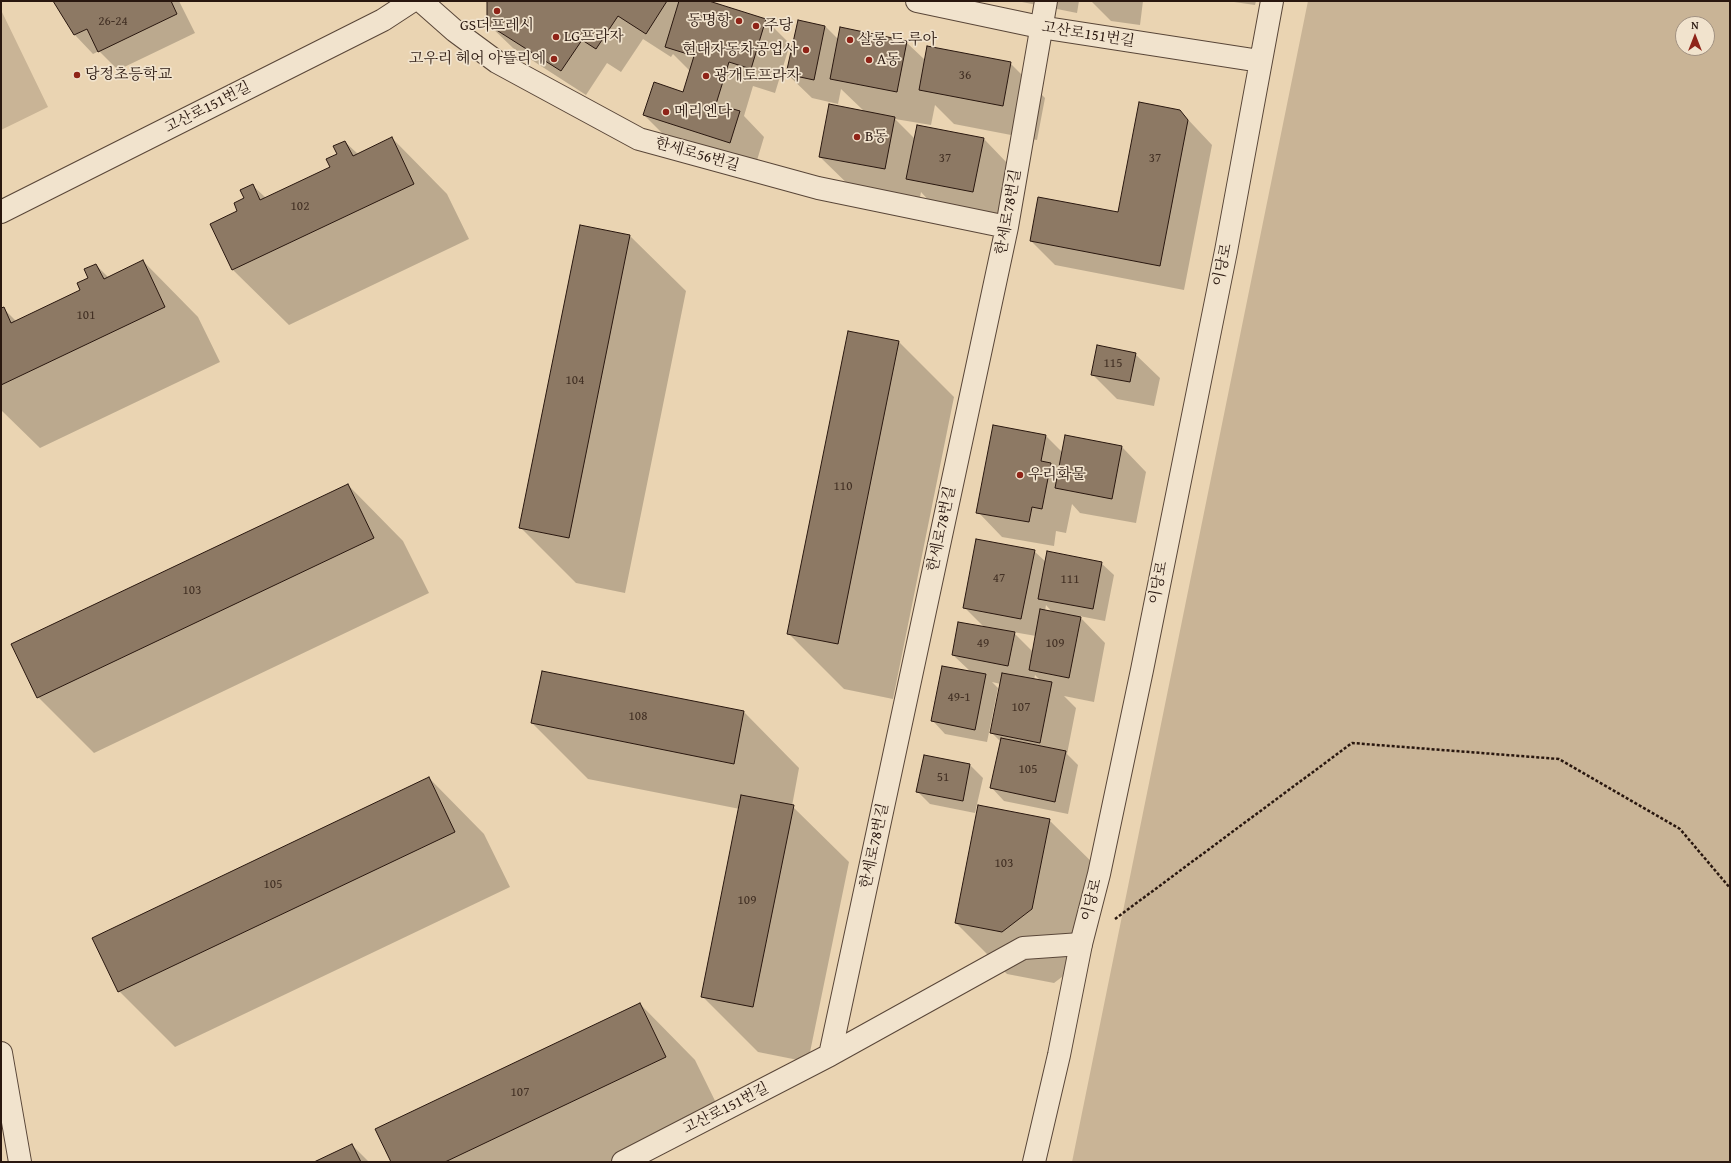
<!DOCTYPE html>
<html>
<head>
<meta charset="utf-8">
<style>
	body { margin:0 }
	#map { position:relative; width:1731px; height:1163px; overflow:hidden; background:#ead4b2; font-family:"Gentium Book Plus",serif }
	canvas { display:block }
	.frame { position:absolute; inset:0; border:2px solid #29170f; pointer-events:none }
	.north { position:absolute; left:1675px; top:16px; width:40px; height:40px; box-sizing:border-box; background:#f1e3cd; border:1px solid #a19181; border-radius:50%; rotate:0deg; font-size:11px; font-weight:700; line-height:16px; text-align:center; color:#29170f }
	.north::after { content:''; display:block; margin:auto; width:14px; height:18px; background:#8f2418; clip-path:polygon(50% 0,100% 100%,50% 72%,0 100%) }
</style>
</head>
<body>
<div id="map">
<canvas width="1731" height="1163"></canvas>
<div class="frame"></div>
<div class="north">N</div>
</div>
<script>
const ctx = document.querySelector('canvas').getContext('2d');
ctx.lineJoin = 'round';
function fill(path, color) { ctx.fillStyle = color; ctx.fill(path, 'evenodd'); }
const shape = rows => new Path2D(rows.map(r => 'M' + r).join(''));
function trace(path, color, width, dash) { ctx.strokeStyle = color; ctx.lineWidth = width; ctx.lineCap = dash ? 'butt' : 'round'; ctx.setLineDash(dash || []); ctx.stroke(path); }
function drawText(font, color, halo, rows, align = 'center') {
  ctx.font = font + ' "Gentium Book Plus","Noto Serif KR",serif'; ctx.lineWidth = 3.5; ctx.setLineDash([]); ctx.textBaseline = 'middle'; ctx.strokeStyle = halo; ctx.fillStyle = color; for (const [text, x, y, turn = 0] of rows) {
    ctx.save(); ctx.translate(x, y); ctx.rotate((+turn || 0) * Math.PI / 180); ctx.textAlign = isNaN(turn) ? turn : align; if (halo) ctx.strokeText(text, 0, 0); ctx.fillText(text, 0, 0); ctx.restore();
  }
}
fill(shape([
	[1308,1,1730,1,1730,1162,1072,1162],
	[1683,24,1707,24,1707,48,1683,48],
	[1,10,48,107,1,130]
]), '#c9b496');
fill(shape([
	[55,1,179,1,195,33,118,70,99,51,93,54,75,35,61,14],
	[489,1,706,1,766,20,790,44,775,93,753,86,744,116,764,137,755,167,669,140,644,115,684,93,690,71,673,54,671,57,643,39,621,72,607,63,586,95,513,48,488,24],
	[1017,1,1079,1,1077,13],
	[1091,1,1143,1,1140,25,1111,21],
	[1227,1,1256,1,1255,5],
	[825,26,839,40,906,42,925,60,1010,63,1045,98,1037,140,954,124,935,105,931,125,895,119,915,139,984,139,1008,164,998,216,932,204,921,192,919,203,855,191,820,157,865,112,841,89,838,104,812,98,787,74],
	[1180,111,1212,145,1184,290,1055,265,1031,241,1119,214],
	[392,138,447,194,469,239,289,325,233,270,211,224,238,211,252,185,266,198,331,167,345,142,358,154],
	[580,226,630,236,686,291,625,593,576,583,520,527],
	[143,261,198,317,220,362,40,448,1,410,1,309,3,308,16,321,82,291,96,265,109,278],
	[899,342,954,397,893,699,844,689,788,633],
	[1135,354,1160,378,1154,406,1117,399,1092,374],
	[994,426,1046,436,1063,453,1066,437,1122,447,1146,472,1136,523,1080,513,1072,504,1066,533,1056,531,1054,546,1002,537,978,512],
	[348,485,403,541,429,593,94,753,38,697],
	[1034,551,1046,562,1101,563,1114,575,1105,621,1079,616,1105,643,1094,702,1064,696,1076,708,1067,754,1078,765,1068,814,1004,801,992,788,1001,742,992,733,1001,684,992,682,998,688,987,742,945,734,933,721,971,672,953,655,985,628,964,607],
	[1046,605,1053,613,1045,611],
	[1013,632,1036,636,1033,652],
	[1035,675,1041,681,1034,680],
	[744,712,799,768,792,806,849,862,808,1062,758,1052,702,996,740,809,588,779,532,723],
	[924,756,970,765,983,778,975,813,930,804,917,791],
	[429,778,484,834,510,887,175,1047,119,991],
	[1049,820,1101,871,1083,961,1054,983,1007,974,956,923],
	[640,1004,695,1060,721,1113,618,1162,392,1162],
	[352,1145,369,1162,316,1162]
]), '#0003');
const building = shape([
	[53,1,171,1,177,14,98,52,87,29,74,35,53,1],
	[487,1,667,1,646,34,618,16,596,49,582,40,561,71,487,24,487,1],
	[679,1,709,1,766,19,751,69,729,62,716,104,740,111,730,143,643,115,654,82,683,92,694,56,665,47,679,1],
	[798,20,825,26,814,80,786,74,798,20],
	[840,27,907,41,897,92,830,79,840,27],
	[927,46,1011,62,1003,106,919,90,927,46],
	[1139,102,1180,110,1188,120,1160,266,1030,241,1038,197,1118,212,1139,102],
	[829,104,895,117,885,169,819,157,829,104],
	[917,125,984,138,973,192,906,179,917,125],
	[392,137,414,184,232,270,210,224,237,211,234,203,244,198,240,190,253,184,260,200,330,167,326,159,337,154,333,146,345,141,353,156,392,137],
	[580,225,630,235,569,538,519,528,580,225],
	[143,260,165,307,1,385,1,308,4,307,11,323,80,290,77,283,88,278,84,269,96,264,104,279,143,260],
	[848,331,899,341,838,644,787,634,848,331],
	[1097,345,1136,353,1130,382,1091,375,1097,345],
	[993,425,1046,435,1041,461,1051,463,1042,509,1032,507,1029,522,976,513,993,425],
	[1065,435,1122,446,1112,499,1055,488,1065,435],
	[348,484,374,538,37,698,11,644,348,484],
	[976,539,1035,550,1021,619,963,608,976,539],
	[1047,551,1102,562,1093,609,1038,599,1047,551],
	[1040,609,1081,617,1069,678,1029,670,1040,609],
	[958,622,1015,632,1008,666,952,655,958,622],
	[942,666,986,674,975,730,931,721,942,666],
	[542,671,744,711,734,764,531,723,542,671],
	[1002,673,1052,682,1040,743,990,733,1002,673],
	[1001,738,1066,751,1055,802,990,788,1001,738],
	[924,755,970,764,963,801,916,792,924,755],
	[429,777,455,832,118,992,92,938,429,777],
	[741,795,794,805,753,1007,701,997,741,795],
	[978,805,1050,819,1032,909,1002,932,955,923,978,805],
	[640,1003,666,1057,445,1162,391,1162,375,1129,640,1003],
	[352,1144,361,1162,314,1162,352,1144]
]);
fill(building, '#8d7964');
trace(building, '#29170f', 1);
const minor = shape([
	[421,1,455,31,497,62,639,139,818,188,1007,227],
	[1,212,383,20,412,1],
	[1,1053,20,1162],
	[830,1055,1007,227,1046,1],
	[623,1162,830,1055,1023,948,1081,944]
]);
const tertiary = shape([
	[917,1,1040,27,1260,61],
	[1034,1162,1059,1055,1081,944,1099,874,1142,670,1226,251,1272,1]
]);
trace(minor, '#594638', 24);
trace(tertiary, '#594638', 24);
trace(shape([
	[1115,919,1352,743,1559,759,1680,829,1730,888]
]), '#29170f', 2.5, [3, 2]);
trace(minor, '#f1e3cd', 22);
trace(tertiary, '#f1e3cd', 22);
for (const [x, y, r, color] of [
	[497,11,4,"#8f2418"],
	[739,21,4,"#8f2418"],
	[756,26,4,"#8f2418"],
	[556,37,4,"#8f2418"],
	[850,40,4,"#8f2418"],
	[806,50,4,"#8f2418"],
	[554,59,4,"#8f2418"],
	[869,60,4,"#8f2418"],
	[77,75,4,"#8f2418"],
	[706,76,4,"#8f2418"],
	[666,112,4,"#8f2418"],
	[857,137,4,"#8f2418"],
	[1020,475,4,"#8f2418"]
]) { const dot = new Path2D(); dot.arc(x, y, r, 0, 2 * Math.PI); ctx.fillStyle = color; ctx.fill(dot); trace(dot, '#f1e3cd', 1.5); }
drawText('13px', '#423024', null, [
	["26-24",113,22],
	["36",965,76],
	["37",945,159],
	["37",1155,159],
	["102",300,207],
	["101",86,316],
	["115",1113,364],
	["104",575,381],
	["110",843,487],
	["47",999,579],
	["111",1070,580],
	["103",192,591],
	["49",983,644],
	["109",1055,644],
	["49-1",959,698],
	["107",1021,708],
	["108",638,717],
	["105",1028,770],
	["51",943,778],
	["103",1004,864],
	["105",273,885],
	["109",747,901],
	["107",520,1093]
]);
drawText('15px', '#29170f', '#f1e3cd', [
	["동명항",731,21,"right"],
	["GS더프레시",497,26,"center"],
	["주당",764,26],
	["LG프라자",564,37],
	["살롱 드 루아",858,40],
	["현대자동차공업사",798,50,"right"],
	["고우리 헤어 아뜰리에",546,59,"right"],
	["A동",877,60],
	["당정초등학교",85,75],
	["광개토프라자",714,76],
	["메리엔다",674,112],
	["B동",865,137],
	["우리화물",1028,475]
], 'left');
drawText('15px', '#29170f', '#f1e3cd', [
	["고산로151번길",1088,35,9],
	["고산로151번길",208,108,-27],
	["한세로56번길",697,155,16],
	["한세로78번길",1009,212,-80],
	["이당로",1223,265,-78],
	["한세로78번길",942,529,-78],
	["이당로",1159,583,-79],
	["한세로78번길",875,846,-78],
	["이당로",1092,900,-76],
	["고산로151번길",726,1109,-27]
]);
</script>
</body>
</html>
